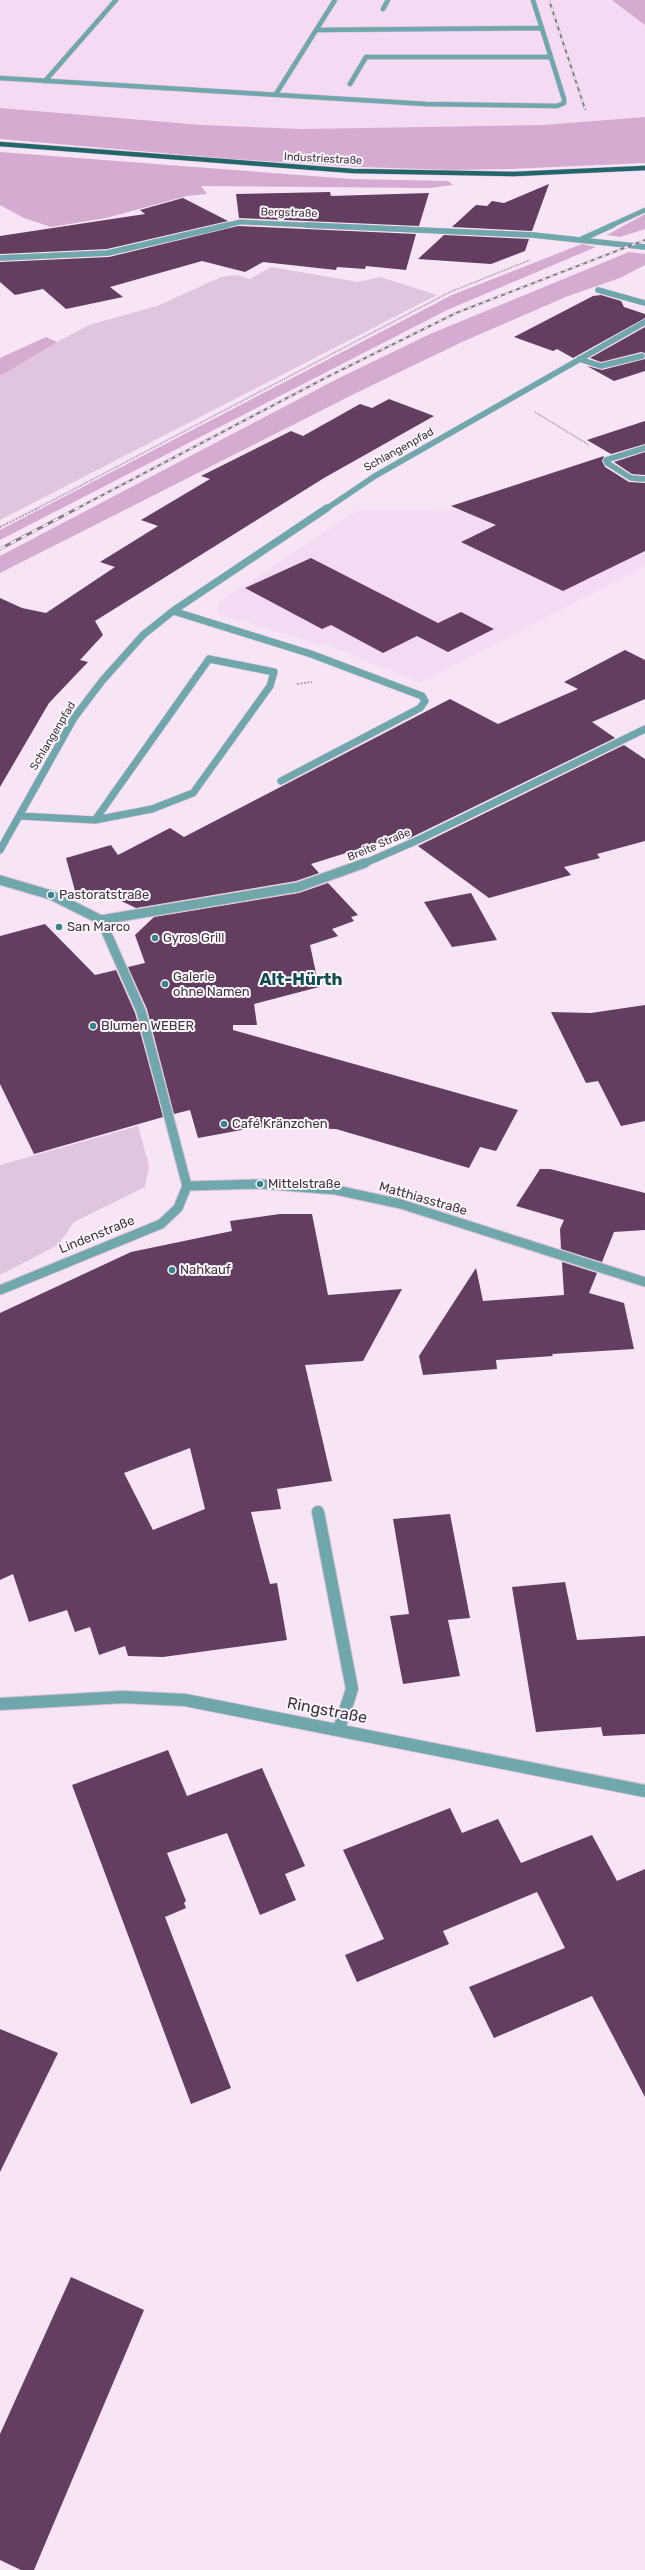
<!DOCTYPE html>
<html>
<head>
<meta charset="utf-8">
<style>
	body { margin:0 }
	canvas { display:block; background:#f7e4f5 }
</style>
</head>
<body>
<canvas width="645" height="2570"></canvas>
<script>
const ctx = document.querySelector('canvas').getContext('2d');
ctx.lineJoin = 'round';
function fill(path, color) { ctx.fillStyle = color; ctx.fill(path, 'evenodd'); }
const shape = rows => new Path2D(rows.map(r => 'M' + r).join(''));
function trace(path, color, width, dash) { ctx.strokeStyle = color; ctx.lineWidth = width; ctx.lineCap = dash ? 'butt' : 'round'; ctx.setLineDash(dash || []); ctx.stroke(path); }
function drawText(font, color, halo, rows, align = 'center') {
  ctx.font = font + ' Rubik,sans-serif'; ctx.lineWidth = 4; ctx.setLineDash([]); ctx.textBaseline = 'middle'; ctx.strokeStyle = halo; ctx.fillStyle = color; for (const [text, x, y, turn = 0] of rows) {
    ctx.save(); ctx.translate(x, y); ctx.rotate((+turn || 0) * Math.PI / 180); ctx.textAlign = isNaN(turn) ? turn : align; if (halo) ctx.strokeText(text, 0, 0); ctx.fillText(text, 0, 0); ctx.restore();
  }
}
fill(shape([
	[0,0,612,0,645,25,645,117,543,125,302,129,202,125,0,108],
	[503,492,645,553,645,566,420,683,343,651,219,614,217,607,221,601,358,510,469,511]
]), '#f4daf2');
fill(shape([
	[271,267,358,282,380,277,437,295,0,520,0,376,21,361,89,325,157,306,221,277,236,275,250,279],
	[138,1126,149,1166,145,1187,74,1222,58,1245,0,1275,0,1165]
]), '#e1c5de');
fill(shape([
	[612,0,645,0,645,25,613,1],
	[0,108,202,125,302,129,543,125,645,117,645,163,510,169,451,170,361,167,232,159,0,139],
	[0,152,351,179,448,181,453,185,430,188,201,186,207,194,187,196,106,218,51,227,24,218,0,205],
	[645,214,645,229,620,237,607,235],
	[582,244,596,247,447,310,0,540,0,530,452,295],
	[629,252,645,254,645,265,620,278,568,296,462,342,354,394,0,573,0,556,337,379,430,334],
	[46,337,57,342,0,376,0,358]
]), '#d6abd2');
fill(shape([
	[549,184,532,231,452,227,476,205,487,206,492,201,504,203],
	[330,192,331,196,429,193,419,226,239,218,236,194],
	[183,198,228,221,107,249,0,254,0,236,145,214,140,210],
	[238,226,416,234,406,270,366,266,365,269,337,267,336,270,263,262,245,272,202,261,110,287,123,297,66,309,43,289,15,295,0,282,0,262,109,257],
	[444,235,529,239,525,251,491,264,418,259],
	[601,295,621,301,624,307,645,314,645,318,573,358,557,349,553,351,514,337,593,296],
	[645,327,645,353,641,352,601,362,590,358],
	[645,359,645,371,614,381,587,366,602,370],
	[389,399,434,416,324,478,95,621,103,635,80,660,88,662,49,703,0,787,0,598,22,608,46,613,115,567,100,562,158,526,141,520,210,479,201,476,291,431,303,436,360,404,372,408],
	[645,421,645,444,611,454,587,440],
	[645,452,645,475,632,474,614,462],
	[604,456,602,461,605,467,629,482,645,483,645,551,563,591,461,542,496,525,451,506],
	[311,558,438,623,461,612,494,629,448,652,417,636,383,653,331,625,322,629,245,588],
	[625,650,645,660,645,699,592,722,615,738,416,835,408,839,403,835,311,864,319,873,296,881,136,908,100,891,77,898,66,858,111,845,118,855,170,828,184,837,450,699,498,724,578,689,564,682],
	[624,745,645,759,645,841,597,854,600,858,564,867,571,875,489,898,418,846],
	[328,883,358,915,351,917,354,921,332,929,338,936,310,945,319,987,254,1004,257,1025,233,1025,233,1030,518,1110,496,1151,480,1147,469,1168,336,1129,258,1127,198,1138,190,1110,174,1114,147,1009,128,967,145,963,135,935,154,917,299,893],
	[471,893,497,940,452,947,424,902],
	[45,924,95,975,116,970,135,1013,163,1117,34,1154,0,1084,0,936],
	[645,1005,645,1121,621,1126,598,1081,586,1083,551,1012,591,1013],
	[540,1169,550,1169,645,1193,645,1230,614,1232,602,1262,561,1249,560,1229,564,1220,516,1206],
	[280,1214,312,1214,328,1295,402,1289,363,1361,305,1365,332,1481,277,1489,281,1509,251,1512,270,1584,277,1583,287,1640,163,1657,128,1656,125,1646,99,1655,90,1627,75,1632,67,1610,29,1622,13,1574,0,1580,0,1313,131,1252,232,1231,230,1221],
	[190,1448,205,1509,153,1530,124,1473],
	[562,1262,597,1273,589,1293,624,1303,634,1349,552,1354,553,1356,496,1360,497,1369,423,1375,419,1356,476,1268,483,1301,564,1295],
	[450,1514,470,1618,448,1620,460,1676,403,1684,390,1616,409,1614,393,1519],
	[565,1582,577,1640,645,1636,645,1734,603,1736,601,1727,536,1732,512,1587],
	[168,1750,187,1796,262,1768,305,1866,285,1874,296,1900,260,1915,227,1833,167,1853,186,1901,184,1903,186,1908,165,1917,231,2088,191,2104,72,1785],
	[450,1808,462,1833,498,1819,521,1863,592,1835,617,1881,645,1869,645,2097,592,1996,494,2038,469,1987,565,1948,537,1892,443,1931,449,1944,357,1982,345,1955,384,1939,343,1850],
	[0,2029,58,2053,0,2172],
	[71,2277,144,2310,34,2570,21,2570,0,2560,0,2434]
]), '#633e60');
const minorFar4 = shape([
	[383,9,388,0],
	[316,30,542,28],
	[0,78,426,104,557,106,564,103,564,99,533,0],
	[45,81,116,0],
	[350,84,366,57,551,57],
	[276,94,335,0],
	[223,226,240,222,329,226],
	[610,226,645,210]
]);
const minorFar3 = shape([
	[306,225,533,235,645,247],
	[582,239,613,225],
	[0,258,108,253,228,225],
	[598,290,645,303],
	[579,359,601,366,642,356],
	[645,448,606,460,607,463,631,478,645,479],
	[326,509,375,476,645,322]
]);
const minorFar2 = shape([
	[173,611,311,654,422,696,425,701,420,708,281,781],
	[209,659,274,672,270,686,193,793,152,809,95,820,209,659],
	[20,816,95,820],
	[0,850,74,718,102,681,143,635,173,611,327,508],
	[363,864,418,840,645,729]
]);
const minorFar1 = shape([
	[0,880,51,895,101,920,141,1011,187,1186],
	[101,920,298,887,365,863],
	[187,1186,260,1184,336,1190,401,1204,645,1282],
	[0,1290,161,1224,178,1208,187,1186]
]);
const minor = shape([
	[318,1512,352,1689,339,1729],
	[0,1704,123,1697,185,1700,645,1791]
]);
const major = shape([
	[0,144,353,171,514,174,645,168]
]);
trace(minorFar4, '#d2c1d0', 5.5);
trace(minorFar3, '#d2c1d0', 6);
trace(minorFar2, '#d2c1d0', 8);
trace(minorFar1, '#d2c1d0', 11);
trace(minor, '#d2c1d0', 14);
trace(major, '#d2c1d0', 5.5);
trace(shape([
	[535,412,589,445],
	[36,509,450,292,530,260]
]), '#ae9fac', 1.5, [1.5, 1]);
trace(shape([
	[0,527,38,508],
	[297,684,312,682]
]), '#ae9fac', 2, [2, 1.5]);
trace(minorFar4, '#6fa7ac', 4.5);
trace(minorFar3, '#6fa7ac', 5.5);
trace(minorFar2, '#6fa7ac', 7);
trace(minorFar1, '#6fa7ac', 9);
trace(minor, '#6fa7ac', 12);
trace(major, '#22666c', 4.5);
const railFar1 = shape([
	[549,0,585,109],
	[76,509,327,377,456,313,645,240]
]);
const rail = shape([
	[0,549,78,508]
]);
trace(railFar1, '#877b86', 2);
trace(rail, '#877b86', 3);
trace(railFar1, '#fdf5fc', 1.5, [4]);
trace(rail, '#fdf5fc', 2, [6]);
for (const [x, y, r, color] of [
	[51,895,4,"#3a8289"],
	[59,927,4,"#3a8289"],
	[155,938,4,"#3a8289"],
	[165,984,4,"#3a8289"],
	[93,1026,4,"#3a8289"],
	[224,1124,4,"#3a8289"],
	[260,1184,4,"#3a8289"],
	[172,1270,4,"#3a8289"]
]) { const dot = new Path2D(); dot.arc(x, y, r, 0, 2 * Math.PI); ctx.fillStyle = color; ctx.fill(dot); trace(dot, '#fdf5fc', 1.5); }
drawText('11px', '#3e363d', '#fdf5fc', [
	["Industriestraße",323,159,3],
	["Bergstraße",289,213,2],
	["Schlangenpfad",399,450,-29],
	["Schlangenpfad",53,736,-59],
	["Breite Straße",379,845,-23]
]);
drawText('13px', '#3e363d', '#fdf5fc', [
	["Pastoratstraße",59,895],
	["San Marco",67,927],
	["Gyros Grill",163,938],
	["Galerie",173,977],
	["ohne Namen",173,992],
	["Blumen WEBER",101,1026],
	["Café Kränzchen",232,1124],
	["Mittelstraße",268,1184],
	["Nahkauf",180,1270]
], 'left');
drawText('13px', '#3e363d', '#fdf5fc', [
	["Matthiasstraße",423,1199,16],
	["Lindenstraße",97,1235,-22]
]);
drawText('16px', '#3e363d', '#fdf5fc', [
	["Ringstraße",327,1711,11]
]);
drawText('bold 17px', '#0f4d52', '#fdf5fc', [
	["Alt-Hürth",301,980]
]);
</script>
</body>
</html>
